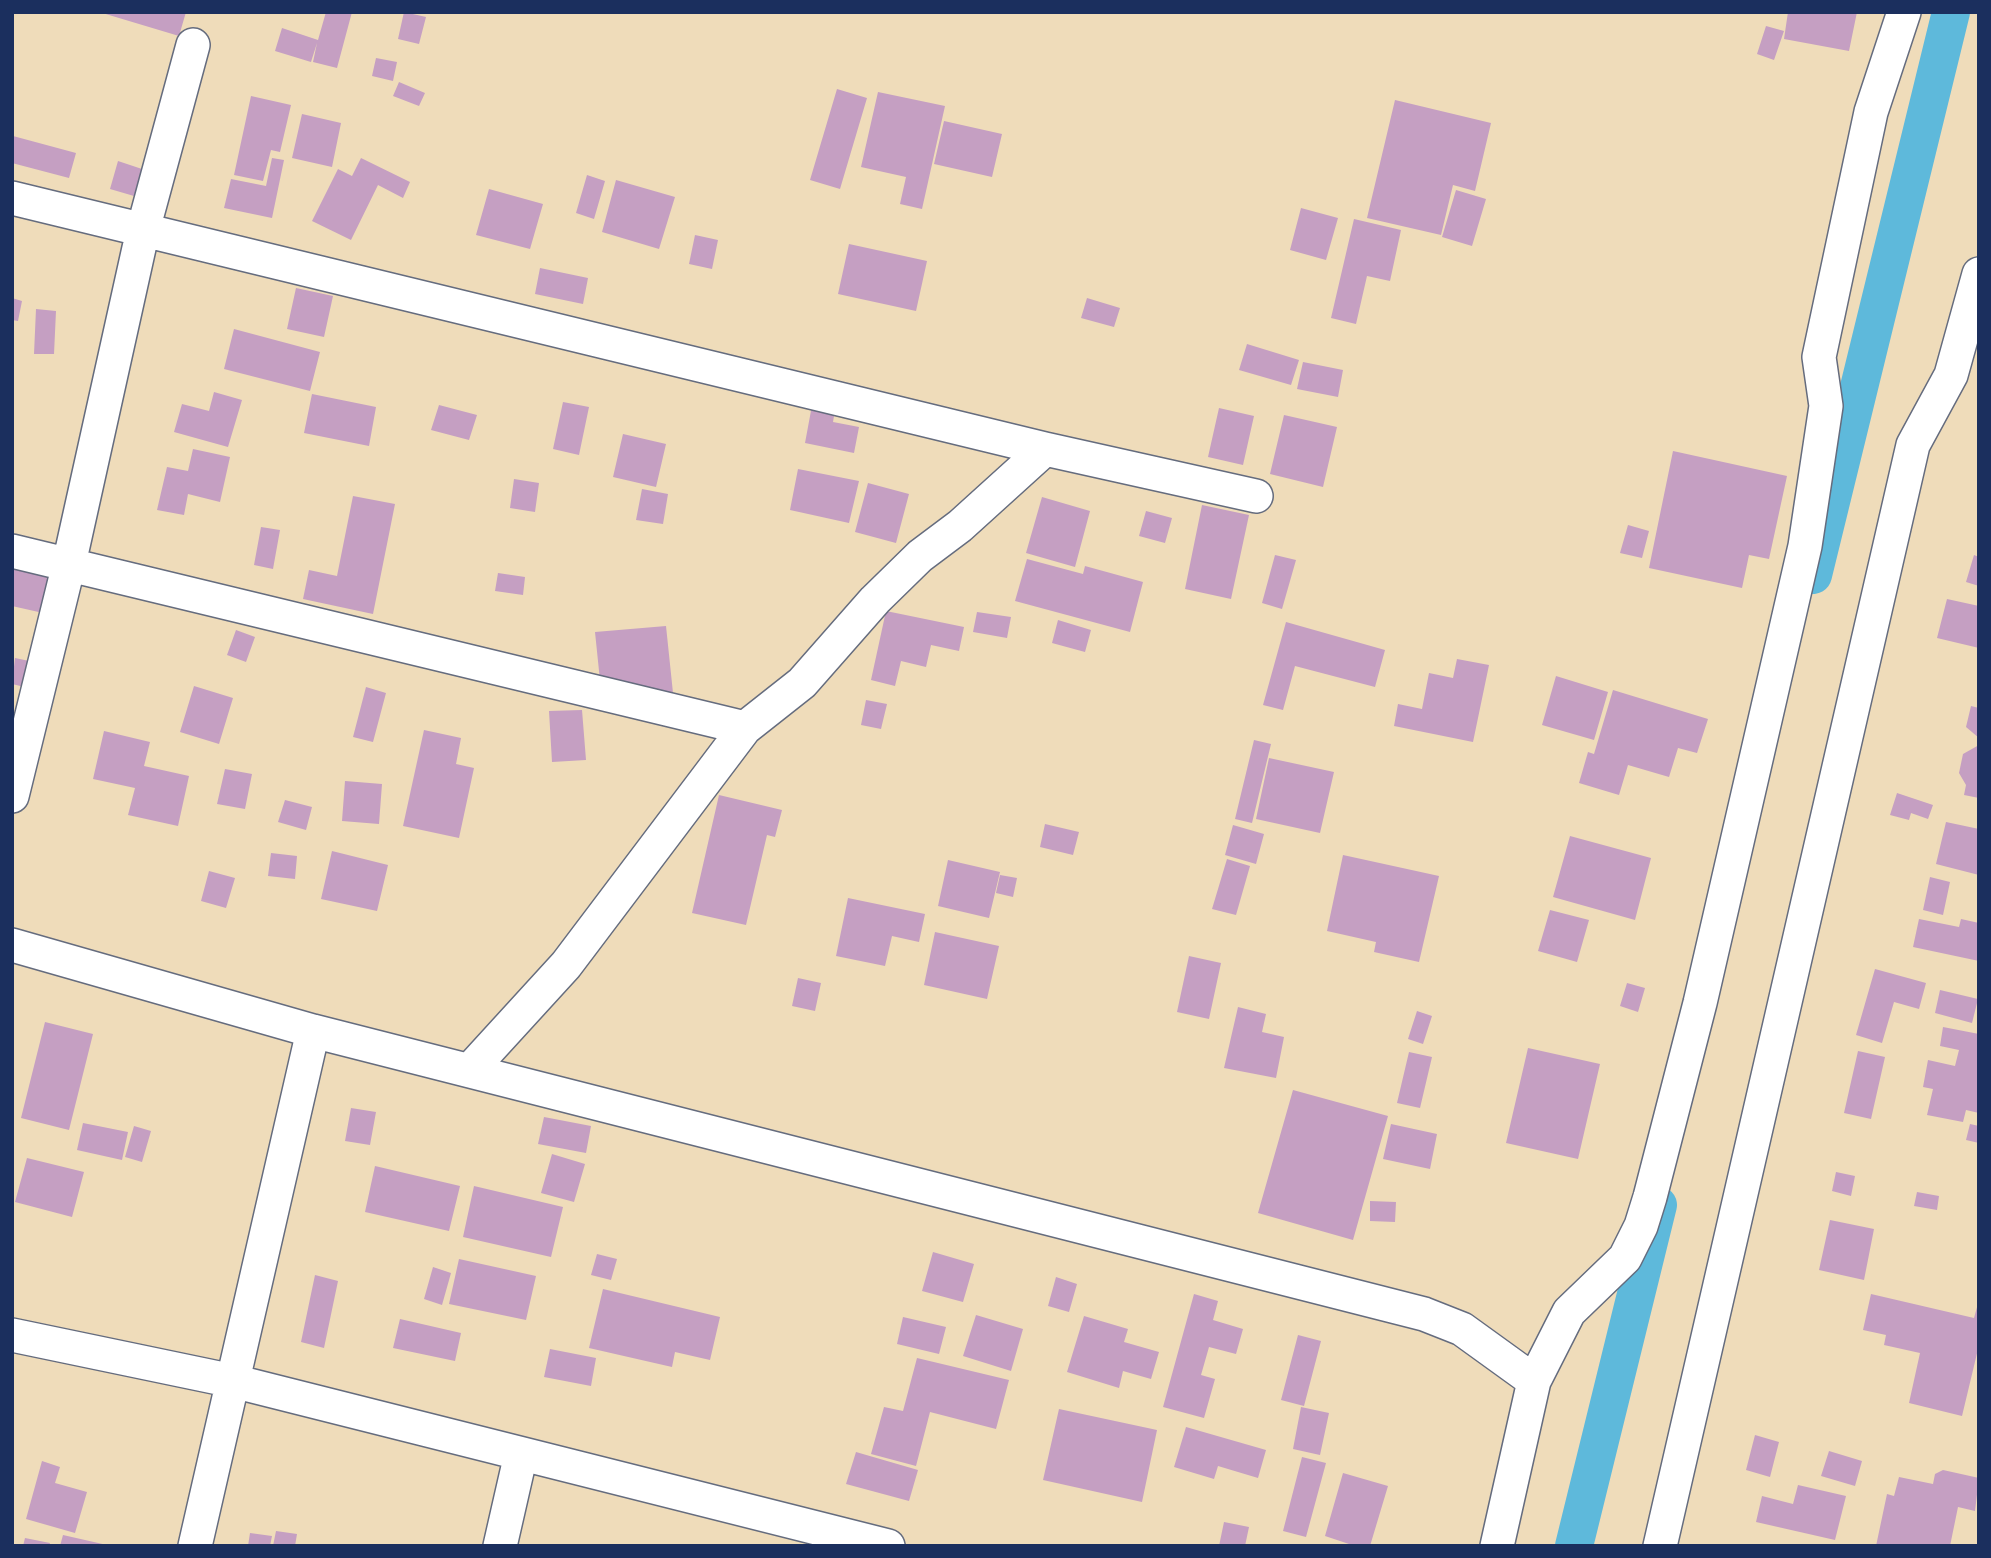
<!DOCTYPE html>
<html>
<head>
<meta charset="utf-8">
<style>
	body { margin:0 }
	#map { position:relative; width:1991px; height:1558px; overflow:hidden; background:#efdcba; font-family:"Gochi Hand",sans-serif }
	canvas { display:block }
	.frame { position:absolute; inset:0; border:14px solid #1b2f5e; pointer-events:none }
</style>
</head>
<body>
<div id="map">
<canvas width="1991" height="1558"></canvas>
<div class="frame"></div>
</div>
<script>
const ctx = document.querySelector('canvas').getContext('2d');
ctx.lineJoin = 'round';
const shape = rows => new Path2D(rows.map(r => 'M' + r).join(''));
function trace(path, color, width, dash) { ctx.strokeStyle = color; ctx.lineWidth = width; ctx.lineCap = dash ? 'butt' : 'round'; ctx.setLineDash(dash || []); ctx.stroke(path); }
function fill(path, color) { ctx.fillStyle = color; ctx.fill(path, 'evenodd'); }
trace(shape([
	[1813,575,1951,12],
	[1574,1546,1658,1205]
]), '#5eb9db', 38);
fill(shape([
	[99,12,186,12,179,36],
	[326,12,352,12,337,68,313,62,317,43,311,62,275,51,282,28,318,40],
	[404,12,426,17,419,44,398,39],
	[1788,12,1857,12,1849,51,1784,39],
	[1766,26,1784,31,1774,60,1757,54],
	[376,58,397,62,393,81,372,76],
	[399,82,425,93,419,106,393,96],
	[837,89,867,98,840,189,810,180],
	[878,92,945,106,922,209,900,204,906,177,861,167],
	[251,96,291,105,280,152,271,150,263,181,234,175],
	[1395,100,1491,123,1475,191,1453,185,1441,235,1367,218],
	[302,114,341,123,332,167,292,158],
	[944,121,1002,134,992,177,934,164],
	[13,136,76,153,69,178,12,163],
	[272,158,284,160,272,218,224,208,231,179,266,186],
	[361,158,410,182,403,198,378,185,351,240,312,221,338,169,352,176],
	[118,161,142,169,134,196,110,189],
	[587,175,605,181,594,219,576,213],
	[616,180,675,197,659,249,602,232],
	[489,189,543,204,530,249,476,235],
	[1456,190,1486,199,1472,246,1442,237],
	[1301,208,1338,218,1326,260,1290,250],
	[1354,219,1401,230,1390,281,1367,276,1356,324,1331,318],
	[695,235,718,240,712,269,689,264],
	[849,244,927,261,916,311,838,294],
	[540,268,588,278,583,304,535,294],
	[296,288,333,296,324,337,287,329],
	[12,298,22,301,18,321,12,320],
	[1087,298,1120,308,1114,327,1081,318],
	[36,309,56,311,54,354,34,354],
	[234,329,320,352,310,391,224,369],
	[1247,344,1299,360,1291,385,1239,370],
	[1303,362,1343,370,1338,397,1297,389],
	[214,392,242,400,228,447,174,432,182,404,209,411],
	[312,394,376,407,369,446,304,433],
	[813,400,836,404,833,422,859,427,854,453,805,443],
	[563,402,589,407,579,455,553,449],
	[439,405,477,415,469,440,431,430],
	[1219,408,1254,416,1243,465,1208,457],
	[1284,415,1337,427,1323,487,1270,474],
	[623,434,666,444,656,487,613,477],
	[193,449,230,457,220,502,188,494,184,515,157,510,167,467,188,471],
	[1673,451,1787,476,1769,559,1749,555,1742,588,1649,568],
	[798,469,859,481,849,523,790,510],
	[514,479,539,483,535,512,510,508],
	[868,483,909,494,896,543,855,532],
	[642,489,668,494,663,524,636,520],
	[353,496,395,504,373,614,303,599,309,570,337,576],
	[1042,497,1090,511,1075,567,1026,553],
	[1202,505,1249,515,1231,599,1185,589],
	[1146,511,1172,518,1165,543,1139,536],
	[1628,525,1649,531,1642,558,1620,553],
	[261,527,280,530,273,569,254,565],
	[1275,555,1296,560,1282,609,1262,603],
	[1974,555,1979,557,1979,586,1966,582],
	[1027,559,1083,574,1085,566,1143,582,1130,632,1015,601],
	[12,565,52,574,43,613,12,606],
	[498,573,525,577,523,595,495,591],
	[1947,599,1979,606,1979,648,1937,638],
	[886,611,964,627,959,651,931,645,926,667,901,661,895,686,871,680],
	[977,612,1011,617,1007,638,973,632],
	[1058,620,1091,630,1085,652,1052,643],
	[1286,622,1385,650,1375,687,1295,666,1283,710,1263,705],
	[666,626,673,693,602,700,595,632],
	[236,630,255,637,246,662,227,655],
	[15,658,39,663,33,689,12,684],
	[1457,659,1489,665,1473,742,1394,726,1398,704,1422,709,1429,673,1453,678],
	[1556,676,1608,692,1594,740,1542,725],
	[194,686,233,698,219,744,180,732],
	[366,687,386,693,373,742,353,737],
	[1613,690,1708,719,1697,753,1678,748,1669,777,1628,765,1619,795,1579,783,1588,752,1594,754],
	[866,700,887,704,881,729,861,725],
	[1971,706,1979,708,1979,738,1966,727],
	[582,710,586,760,552,762,549,711],
	[424,730,461,738,456,764,474,768,459,838,403,826],
	[104,731,150,742,144,766,189,776,178,826,128,815,135,788,93,779],
	[1254,740,1271,744,1252,823,1235,819],
	[1979,745,1979,798,1964,795,1966,785,1959,773,1963,754],
	[1269,758,1334,772,1320,833,1256,819],
	[225,769,252,774,245,809,217,804],
	[345,781,382,784,379,824,342,821],
	[1897,793,1933,805,1928,819,1911,813,1909,820,1890,815],
	[719,795,782,810,775,837,767,835,746,925,692,913],
	[285,800,312,807,306,830,278,822],
	[1946,822,1979,829,1979,875,1936,864],
	[1045,824,1079,832,1073,855,1040,847],
	[1233,825,1264,834,1256,864,1225,855],
	[1570,836,1651,858,1635,920,1553,897],
	[332,851,388,865,377,911,321,899],
	[271,853,297,856,295,879,268,876],
	[1343,855,1439,876,1419,962,1374,952,1376,942,1327,931],
	[1227,859,1250,866,1236,915,1212,909],
	[948,860,1000,872,989,918,938,906],
	[209,871,235,878,226,908,201,901],
	[1000,875,1017,878,1013,897,996,893],
	[1930,877,1950,882,1943,915,1923,910],
	[848,898,925,914,919,942,892,936,885,966,836,956],
	[1550,910,1589,920,1577,962,1538,951],
	[1919,919,1959,927,1961,919,1979,923,1979,961,1913,947],
	[935,932,999,946,987,999,924,985],
	[1189,956,1221,963,1209,1019,1177,1012],
	[1875,969,1926,983,1919,1009,1894,1002,1882,1043,1856,1035],
	[798,978,821,983,815,1011,792,1006],
	[1627,983,1645,988,1638,1012,1620,1006],
	[1940,990,1978,999,1972,1023,1935,1013],
	[1238,1007,1266,1014,1262,1032,1284,1037,1276,1078,1224,1068],
	[1417,1011,1432,1016,1423,1044,1408,1039],
	[45,1022,93,1034,69,1130,21,1118],
	[1943,1027,1979,1034,1979,1113,1966,1110,1963,1122,1927,1115,1933,1089,1923,1087,1928,1060,1955,1066,1959,1050,1940,1046],
	[1528,1048,1600,1064,1578,1159,1506,1143],
	[1858,1051,1885,1057,1871,1119,1844,1113],
	[1409,1052,1432,1057,1420,1108,1397,1103],
	[1293,1090,1388,1116,1353,1240,1258,1213],
	[351,1108,376,1112,370,1145,345,1141],
	[544,1117,591,1126,586,1153,538,1144],
	[83,1123,128,1132,122,1160,77,1150],
	[1391,1124,1437,1134,1430,1169,1383,1159],
	[1970,1124,1979,1126,1979,1143,1966,1140],
	[134,1126,151,1131,142,1162,125,1157],
	[552,1154,585,1164,574,1202,541,1193],
	[27,1158,84,1172,72,1217,15,1202],
	[375,1166,460,1186,449,1231,365,1212],
	[1836,1172,1855,1176,1851,1196,1832,1191],
	[474,1186,563,1207,551,1257,463,1237],
	[1917,1192,1939,1196,1937,1210,1914,1206],
	[1370,1201,1396,1202,1395,1222,1370,1221],
	[1830,1220,1874,1229,1864,1280,1819,1270],
	[933,1252,974,1264,963,1302,922,1291],
	[597,1254,617,1259,611,1280,591,1275],
	[459,1259,536,1276,526,1320,449,1304],
	[433,1267,451,1273,442,1305,424,1299],
	[315,1275,338,1281,324,1348,301,1342],
	[1056,1277,1077,1284,1069,1312,1048,1306],
	[603,1289,720,1317,710,1360,675,1352,672,1367,589,1348],
	[1194,1294,1218,1301,1213,1320,1243,1329,1236,1354,1209,1347,1201,1375,1215,1379,1204,1418,1163,1407],
	[1871,1294,1974,1318,1979,1300,1979,1345,1962,1416,1909,1403,1920,1353,1884,1345,1886,1335,1863,1330],
	[976,1315,1023,1329,1011,1371,963,1356],
	[1084,1316,1128,1329,1124,1342,1159,1352,1151,1379,1123,1371,1119,1388,1067,1372],
	[903,1317,946,1327,939,1354,897,1344],
	[400,1319,461,1333,455,1361,393,1348],
	[1298,1335,1321,1341,1304,1406,1281,1400],
	[550,1349,596,1358,591,1386,544,1377],
	[917,1358,1009,1380,996,1429,930,1412,916,1466,871,1454,884,1407,903,1411],
	[1301,1407,1329,1413,1320,1455,1293,1449],
	[1059,1409,1157,1430,1142,1502,1043,1480],
	[1186,1427,1266,1450,1258,1478,1218,1466,1214,1479,1174,1467],
	[1755,1435,1779,1442,1770,1477,1746,1470],
	[1829,1451,1862,1461,1855,1486,1821,1476],
	[856,1452,918,1470,909,1501,846,1484],
	[1302,1457,1326,1463,1306,1537,1283,1531],
	[42,1461,60,1467,55,1483,87,1492,75,1533,26,1519],
	[1943,1470,1979,1478,1975,1511,1958,1507,1950,1546,1876,1546,1887,1494,1894,1496,1899,1477,1933,1484,1935,1474],
	[1343,1473,1388,1486,1370,1546,1355,1546,1325,1536],
	[1798,1485,1846,1496,1835,1540,1756,1522,1762,1496,1793,1504],
	[1224,1522,1249,1527,1245,1546,1219,1546],
	[276,1531,297,1534,295,1546,273,1546],
	[250,1533,272,1536,270,1546,248,1546],
	[63,1535,107,1545,107,1546,60,1546],
	[25,1538,50,1543,49,1546,23,1546]
]), '#c59fc2');
const street = shape([
	[12,198,1045,449,1256,496],
	[12,551,745,728],
	[12,796,69,564,143,230,193,45],
	[12,945,313,1031,1424,1314,1462,1329,1534,1381],
	[470,1070,566,965,745,728,802,683,875,600,920,556,960,526,1045,449],
	[12,1335,233,1381,888,1546],
	[195,1546,313,1031],
	[500,1546,521,1454],
	[1497,1546,1534,1381,1569,1312,1625,1258,1641,1226,1650,1197,1700,1003,1805,546,1826,406,1819,357,1871,112,1904,12],
	[1660,1546,1913,445,1951,375,1979,274]
]);
trace(street, '#656c7e', 36);
trace(street, '#fff', 33);
</script>
</body>
</html>
